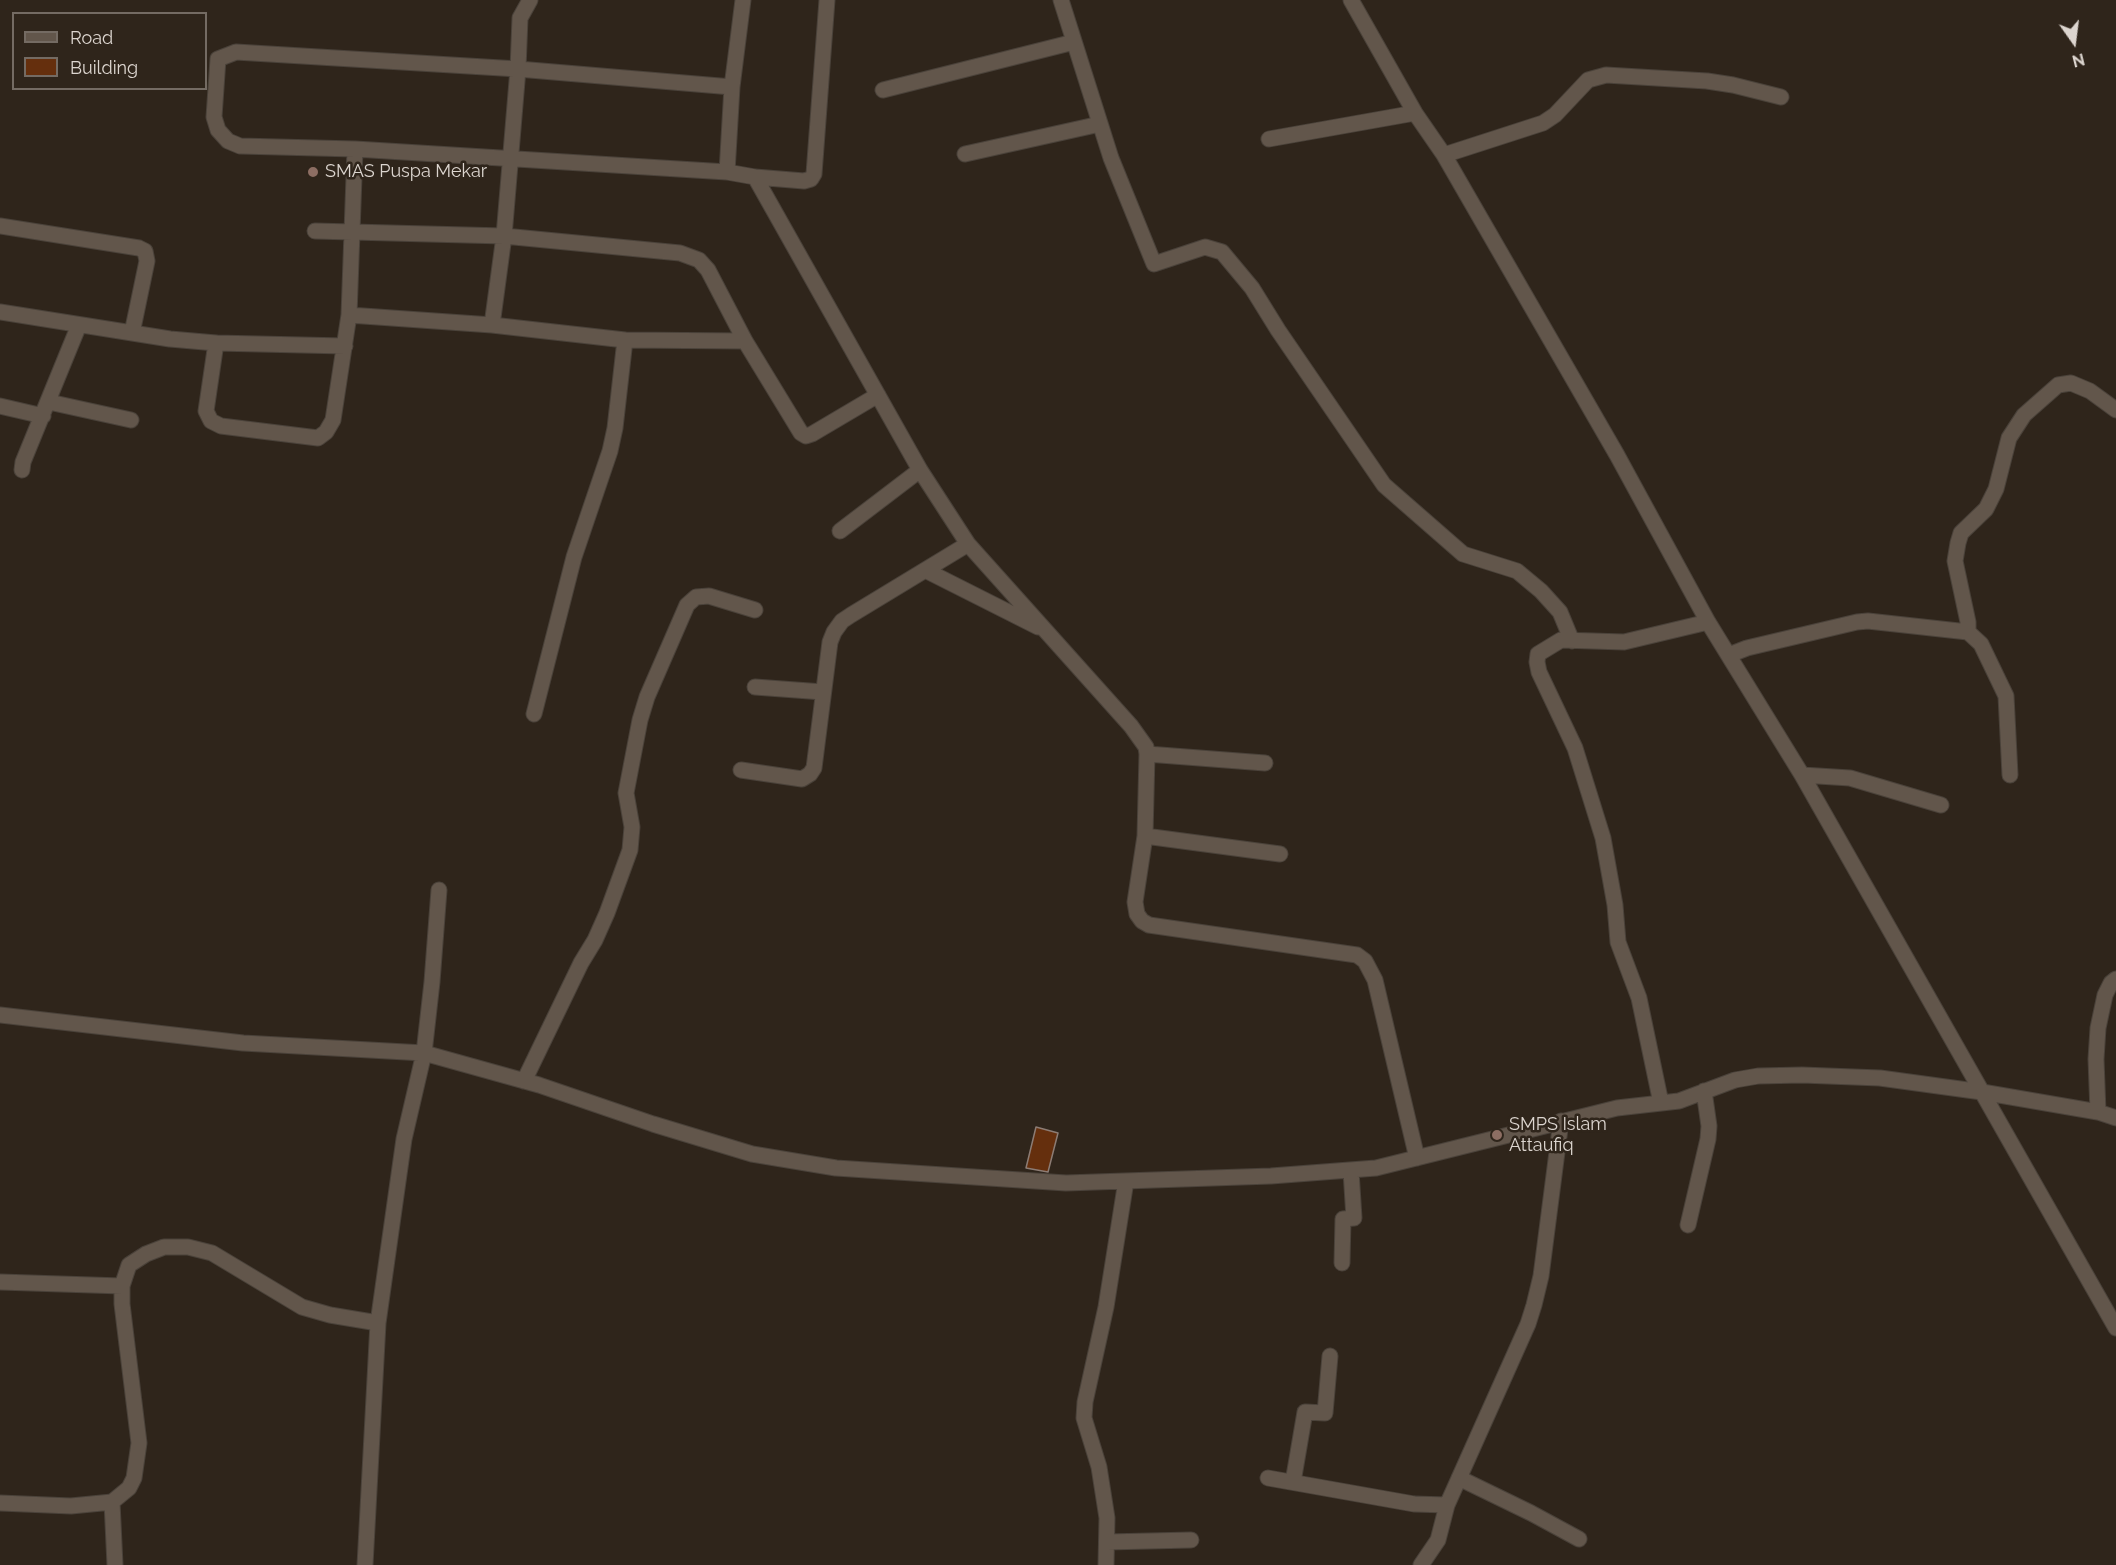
<!DOCTYPE html>
<html>
<head>
<meta charset="utf-8">
<style>
	body { margin:0 }
	#map { position:relative; width:2116px; height:1565px; overflow:hidden; background:#2f251b; font-family:Raleway,sans-serif }
	canvas { display:block }
	.legend { position:absolute; left:12px; top:12px; width:195px; height:78px; box-sizing:border-box; background:#2f251b; border:2px solid #746b63; margin:0; padding:8px 10px; list-style:none; font-size:18px; color:#dcd5cf }
	.legend li { display:flex; align-items:center; gap:12px; height:30px }
	.legend b { width:30px; border:2px solid #746b63 }
	.north { position:absolute; left:2044px; top:12px; width:60px; height:60px; -webkit-text-stroke:4px #2f251b; paint-order:stroke; rotate:166deg; font-size:16px; font-weight:700; line-height:24px; text-align:center; color:#dcd5cf }
	.north::after { content:''; display:block; margin:auto; width:21px; height:27px; background:#dcd5cf; clip-path:polygon(50% 0,100% 100%,50% 72%,0 100%) }
</style>
</head>
<body>
<div id="map">
<canvas width="2116" height="1565"></canvas>
<ul class="legend">
<li><b style="height:8px;background:#62564b"></b>Road</li>
<li><b style="height:16px;background:#652f0d"></b>Building</li>
</ul>
<div class="north">N</div>
</div>
<script>
const ctx = document.querySelector('canvas').getContext('2d');
ctx.lineJoin = 'round';
function fill(path, color) { ctx.fillStyle = color; ctx.fill(path, 'evenodd'); }
const shape = rows => new Path2D(rows.map(r => 'M' + r).join(''));
function trace(path, color, width, dash) { ctx.strokeStyle = color; ctx.lineWidth = width; ctx.lineCap = dash ? 'butt' : 'round'; ctx.setLineDash(dash || []); ctx.stroke(path); }
function drawText(font, color, halo, rows, align = 'center') {
  ctx.font = font + ' Raleway,sans-serif'; ctx.lineWidth = 5; ctx.setLineDash([]); ctx.textBaseline = 'middle'; ctx.strokeStyle = halo; ctx.fillStyle = color; for (const [text, x, y, turn = 0] of rows) {
    ctx.save(); ctx.translate(x, y); ctx.rotate((+turn || 0) * Math.PI / 180); ctx.textAlign = isNaN(turn) ? turn : align; if (halo) ctx.strokeText(text, 0, 0); ctx.fillText(text, 0, 0); ctx.restore();
  }
}
const building = shape([
	[1036,1127,1058,1133,1048,1172,1026,1168,1036,1127]
]);
fill(building, '#652f0d');
trace(building, '#8c7c74', 1.5);
const street = shape([
	[1061,0,1111,158,1154,264,1205,247,1222,252,1252,288,1278,330,1384,485,1463,554,1517,571,1541,591,1560,612,1572,641],
	[1351,0,1415,113,1444,155,1617,455,1708,622,1802,775,2116,1328],
	[732,87,518,69,236,52,218,59,214,117,218,130,228,141,240,146,355,149,727,172,732,87,743,0],
	[883,90,1074,42],
	[1269,139,1415,113],
	[965,154,1100,124],
	[1444,155,1543,123,1555,115,1588,80,1606,75,1707,81,1733,85,1781,97],
	[727,172,755,177,804,181,811,179,814,174,827,0],
	[755,177,920,470,968,544,1131,726,1146,747,1147,754,1145,836,1135,902,1137,914,1142,921,1149,925,1343,953,1357,955,1365,961,1375,980,1417,1158],
	[0,226,139,248,145,251,147,261,132,333],
	[315,231,504,236,680,253,699,260,708,270,745,341,801,433,806,436,812,434,878,395],
	[0,312,170,339,216,343,345,346],
	[349,315,492,325,625,340,745,341],
	[492,325,504,236,518,69,520,18,530,0],
	[216,343,206,411,211,421,221,426,318,438,326,432,333,420,349,315,355,149],
	[49,402,131,420],
	[0,406,43,416],
	[22,470,23,462,79,325],
	[840,531,920,470],
	[925,570,1038,627],
	[1968,632,1968,622,1955,561,1958,543,1961,533,1986,509,1996,489,2009,438,2024,415,2058,385,2071,383,2090,391,2116,410],
	[1729,655,1747,648,1857,622,1868,621,1968,632,1981,644,2006,696,2010,775],
	[755,687,823,692],
	[534,714,574,557,610,451,615,428,625,340],
	[1147,754,1265,763],
	[741,770,802,779,810,774,814,768,830,642,834,632,842,621,851,615,968,544],
	[1802,775,1850,778,1941,805],
	[1145,836,1280,854],
	[0,1015,243,1043,424,1053,432,982,439,890],
	[524,1081,581,963,595,940,607,913,630,850,632,827,626,793,640,720,647,697,687,605,696,597,709,596,755,610],
	[1661,1103,1639,998,1618,942,1615,905,1603,838,1575,748,1539,672,1537,662,1538,654,1561,640,1624,642,1708,622],
	[2098,1112,2096,1059,2098,1028,2105,995,2111,983,2116,979],
	[1688,1225,1708,1139,1709,1126,1704,1091],
	[1342,1263,1343,1219,1354,1218,1351,1171],
	[0,1282,122,1286],
	[1268,1478,1414,1504,1447,1505],
	[1459,1478,1531,1513,1579,1539],
	[1293,1482,1305,1412,1325,1413,1330,1356],
	[112,1502,115,1565],
	[0,1503,71,1506,112,1502,129,1488,134,1478,139,1443,122,1304,122,1286,129,1265,146,1254,164,1247,188,1247,212,1253,302,1307,330,1315,378,1323],
	[1107,1542,1191,1540],
	[365,1565,378,1323,404,1139,424,1053,539,1085,653,1124,752,1154,836,1168,1066,1183,1271,1176,1376,1168,1617,1108,1679,1101,1735,1080,1758,1076,1802,1075,1880,1078,1982,1092,2098,1112,2116,1118],
	[1106,1565,1107,1518,1099,1467,1084,1418,1085,1402,1106,1307,1126,1181],
	[1421,1565,1438,1540,1447,1505,1528,1324,1534,1305,1541,1276,1561,1121]
]);
trace(street, '#4a423a', 17);
trace(street, '#62564b', 15);
for (const [x, y, r, color] of [
	[313,172,6,"#8d6e63"],
	[1497,1135,6,"#8d6e63"]
]) { const dot = new Path2D(); dot.arc(x, y, r, 0, 2 * Math.PI); ctx.fillStyle = color; ctx.fill(dot); trace(dot, '#2f251b', 2); }
drawText('18px', '#dcd5cf', '#2f251b', [
	["SMAS Puspa Mekar",325,172],
	["SMPS Islam",1509,1125],
	["Attaufiq",1509,1146]
], 'left');
</script>
</body>
</html>
